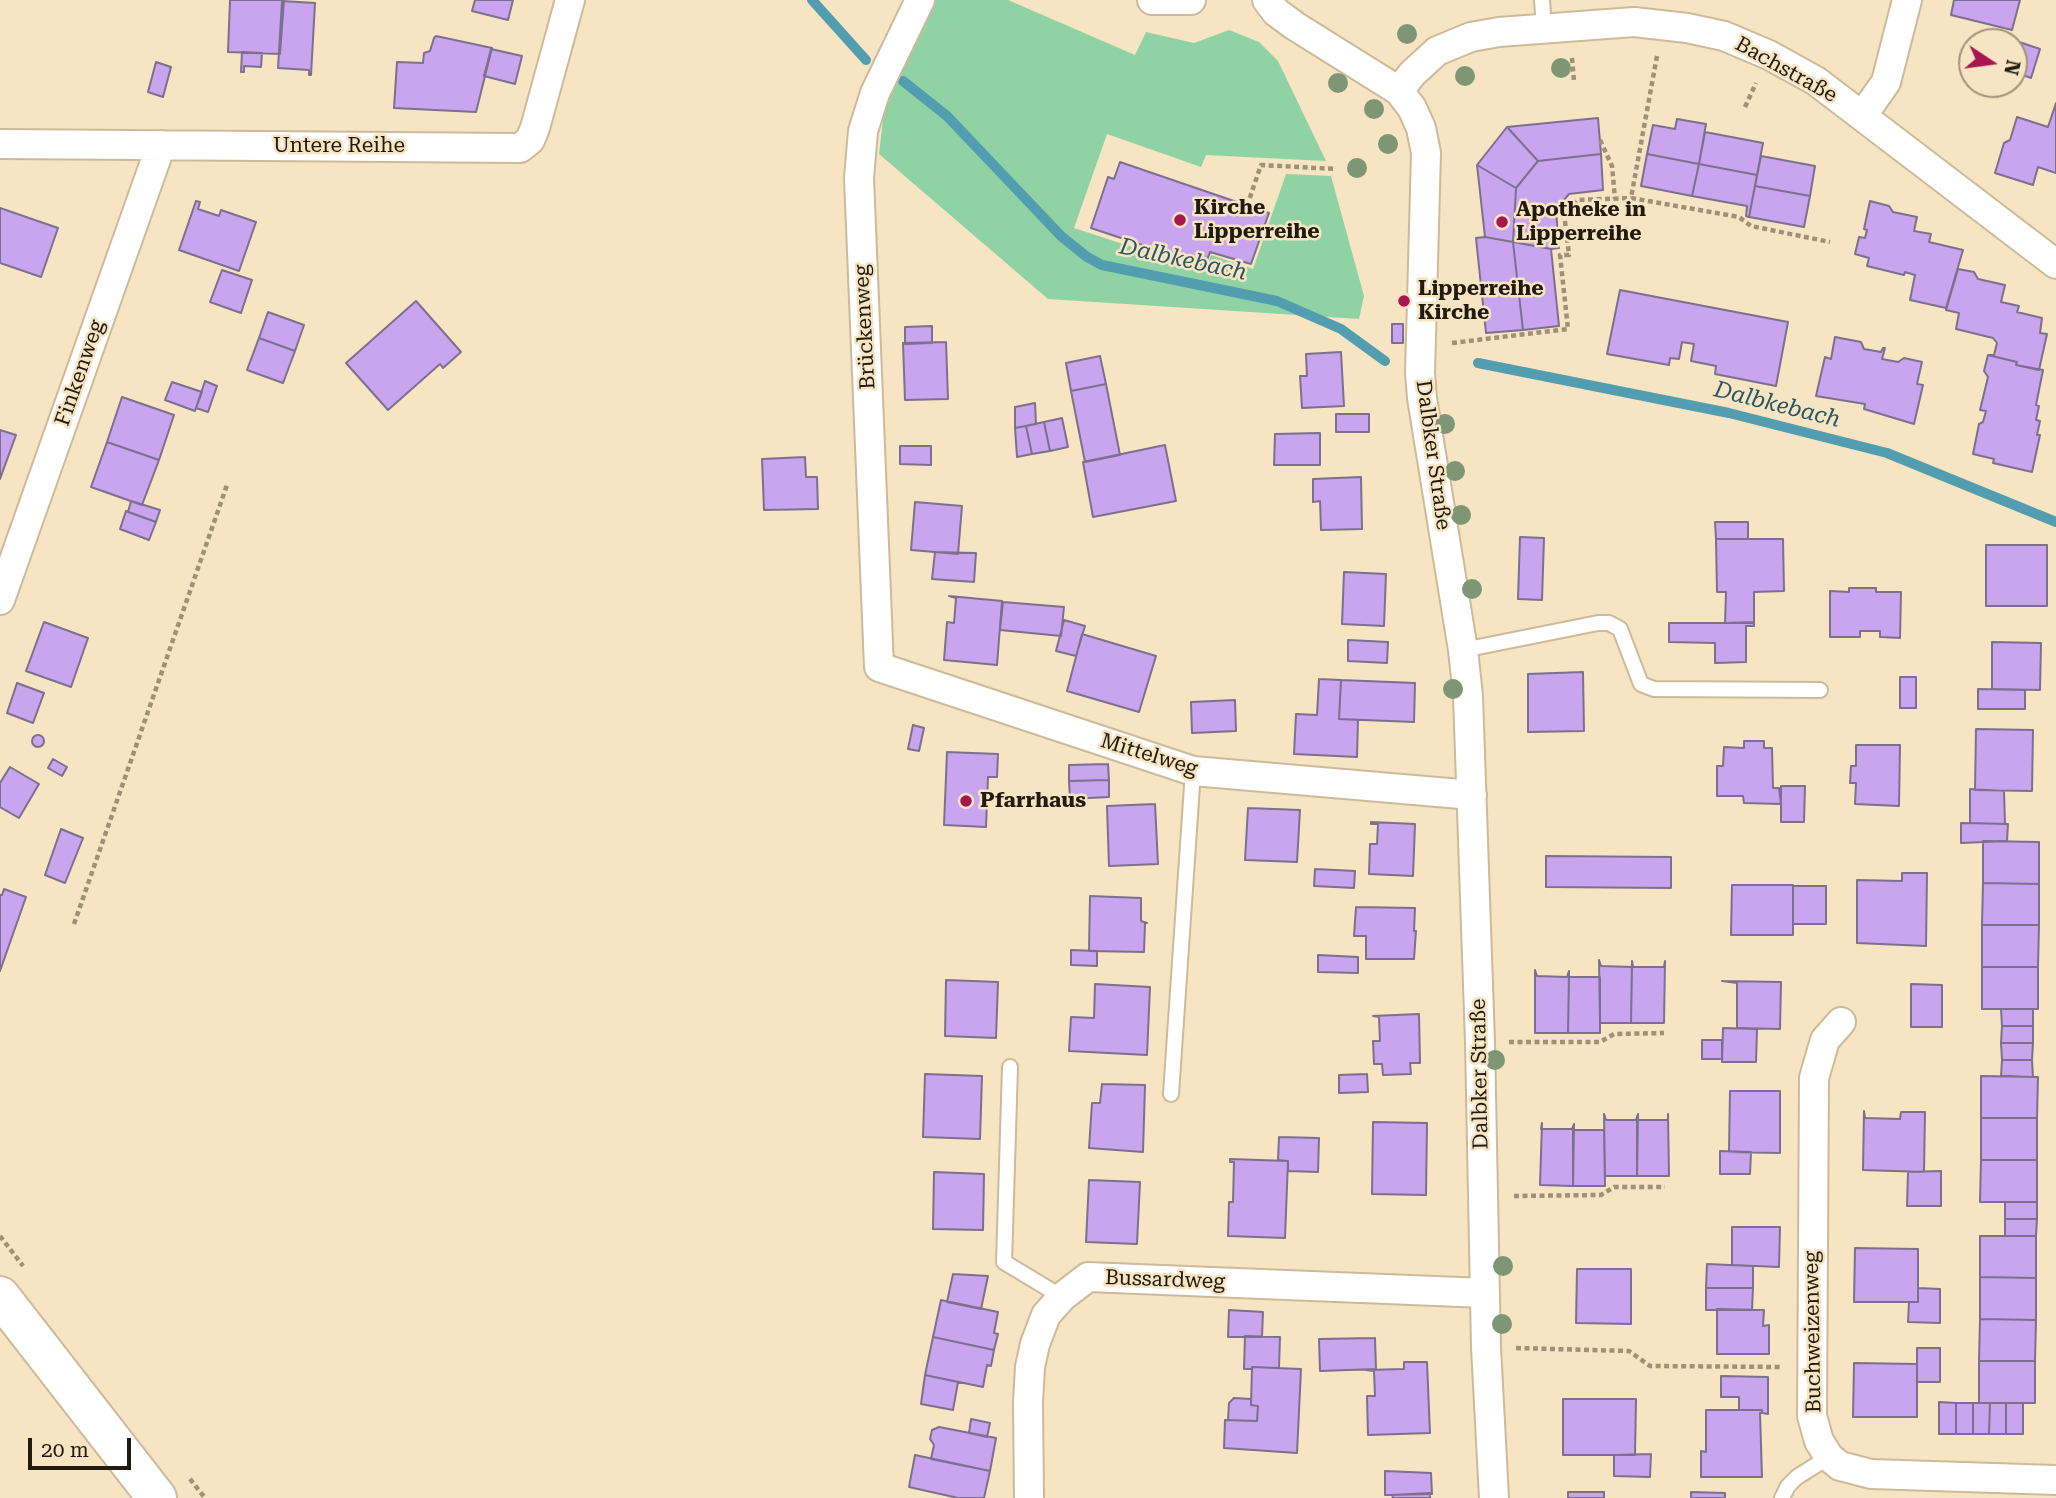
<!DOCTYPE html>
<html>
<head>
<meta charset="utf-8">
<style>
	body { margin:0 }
	#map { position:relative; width:2056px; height:1498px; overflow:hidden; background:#f6e4c2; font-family:"Roboto Serif",serif }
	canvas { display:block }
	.north { position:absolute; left:1958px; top:28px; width:70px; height:70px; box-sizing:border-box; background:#f6e4c2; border:2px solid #a1937a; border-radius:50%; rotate:103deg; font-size:19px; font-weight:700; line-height:28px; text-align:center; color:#211a0e }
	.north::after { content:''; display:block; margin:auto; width:24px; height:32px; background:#a81650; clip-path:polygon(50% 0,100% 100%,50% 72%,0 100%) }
	.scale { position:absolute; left:28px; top:1438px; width:103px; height:32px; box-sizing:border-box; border:4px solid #211a0e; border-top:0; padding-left:9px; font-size:21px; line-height:24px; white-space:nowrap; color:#211a0e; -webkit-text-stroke:5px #f6e4c2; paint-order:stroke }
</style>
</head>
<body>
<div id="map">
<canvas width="2056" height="1498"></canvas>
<div class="north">N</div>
<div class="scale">20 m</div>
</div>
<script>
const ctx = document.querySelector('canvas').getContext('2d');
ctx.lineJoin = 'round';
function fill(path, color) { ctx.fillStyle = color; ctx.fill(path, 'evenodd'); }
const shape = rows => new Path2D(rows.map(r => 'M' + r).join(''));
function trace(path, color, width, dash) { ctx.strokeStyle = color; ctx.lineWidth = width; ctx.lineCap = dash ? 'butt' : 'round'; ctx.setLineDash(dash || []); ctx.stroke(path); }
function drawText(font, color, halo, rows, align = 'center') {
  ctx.font = font + ' "Roboto Serif",serif'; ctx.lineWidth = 5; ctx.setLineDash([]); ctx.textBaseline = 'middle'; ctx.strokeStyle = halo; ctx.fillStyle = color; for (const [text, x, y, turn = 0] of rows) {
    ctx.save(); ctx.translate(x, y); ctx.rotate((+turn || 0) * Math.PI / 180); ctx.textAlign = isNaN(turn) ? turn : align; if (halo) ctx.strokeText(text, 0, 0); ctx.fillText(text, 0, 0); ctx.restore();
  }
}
fill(shape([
	[936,0,1008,0,1135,55,1146,32,1194,43,1229,30,1259,42,1278,61,1326,161,1206,155,1201,167,1107,134,1074,228,1205,271,1211,255,1253,269,1286,174,1331,176,1364,296,1359,319,1048,299,879,154,884,111,908,54]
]), '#8fd3a4');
trace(shape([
	[812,0,866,60],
	[903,81,947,116,1061,236,1087,257,1102,265,1277,301,1341,329,1385,361],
	[1478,363,1729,413,1887,453,2056,522]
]), '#529eb0', 10);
const building = shape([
	[230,0,284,0,280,54,228,52,230,0],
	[475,0,513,0,508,20,472,11,475,0],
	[1954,0,2020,0,2012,30,1951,15,1954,0],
	[282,1,315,3,311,75,309,75,309,70,278,68,282,1],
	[436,36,492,48,476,112,394,108,397,62,423,63,424,53,430,51,434,38,436,36],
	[2007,38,2040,49,2031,78,2014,72,2014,42,2006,42,2007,38],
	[491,49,522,56,515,84,484,76,491,49],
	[242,52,262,53,261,67,244,66,244,72,241,72,242,52],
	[156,62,171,67,163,97,148,92,156,62],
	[2056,103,2056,173,2038,167,2033,185,1995,173,2004,143,2010,140,2017,117,2048,127,2056,103],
	[1598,118,1601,154,1538,161,1507,127,1598,118],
	[1677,119,1706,124,1699,164,1647,154,1653,125,1675,129,1677,119],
	[1507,127,1538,161,1516,188,1477,165,1507,127],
	[1705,132,1763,143,1757,175,1699,164,1705,132],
	[1601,154,1603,190,1569,194,1556,210,1559,248,1551,249,1513,242,1516,188,1538,161,1601,154],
	[1647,154,1699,164,1692,196,1641,186,1647,154],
	[1761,156,1815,166,1810,196,1755,186,1761,156],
	[1120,162,1269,213,1251,264,1210,252,1205,266,1091,228,1108,177,1114,179,1120,162],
	[1699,164,1757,175,1749,217,1746,216,1747,206,1692,196,1699,164],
	[1477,165,1516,188,1513,242,1485,237,1477,165],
	[1755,186,1810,196,1804,227,1749,217,1755,186],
	[196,201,200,202,198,209,219,216,221,210,256,222,239,271,179,250,196,201],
	[1870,201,1889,206,1893,212,1917,217,1914,231,1931,234,1929,242,1963,250,1946,308,1910,300,1915,275,1905,272,1904,275,1867,266,1869,258,1855,254,1859,237,1865,238,1867,230,1864,229,1870,201],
	[0,208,58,228,41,277,0,263,0,208],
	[1485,237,1513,242,1518,286,1481,286,1476,238,1485,237],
	[1513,242,1551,249,1559,326,1523,330,1513,242],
	[1958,269,1974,272,1978,279,2005,285,2001,302,2019,306,2017,312,2042,318,2040,333,2047,334,2039,370,2016,365,2017,362,1988,355,1994,355,1997,343,1993,338,1956,329,1959,313,1946,310,1958,269],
	[222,270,252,280,241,313,210,302,222,270],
	[1481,286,1518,286,1523,330,1486,333,1481,286],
	[1620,290,1788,322,1776,386,1715,374,1716,366,1691,361,1694,344,1682,342,1679,359,1670,358,1669,365,1607,354,1620,290],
	[416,301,461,352,443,368,440,364,388,410,346,363,416,301],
	[268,312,304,325,295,351,259,338,268,312],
	[1392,324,1403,324,1403,343,1392,343,1392,324],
	[932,326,932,343,905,344,905,327,932,326],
	[1835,337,1861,342,1864,349,1881,352,1883,348,1885,348,1882,359,1898,362,1904,358,1922,362,1917,384,1923,385,1914,424,1864,409,1865,404,1816,396,1825,357,1831,359,1835,337],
	[259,338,295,351,283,383,247,370,259,338],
	[946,342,948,399,905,400,903,343,946,342],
	[1341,352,1344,406,1302,408,1300,376,1307,376,1306,354,1341,352],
	[1988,355,2017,362,2016,365,2043,370,2036,405,2039,406,2036,420,2040,421,2037,435,2040,435,2032,472,1993,463,1994,459,1973,454,1979,424,1983,422,1986,411,1980,410,1988,377,1984,371,1988,355],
	[1100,356,1106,384,1071,391,1066,363,1100,356],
	[205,381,217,386,208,412,196,408,205,381],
	[172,382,202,392,195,411,165,400,172,382],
	[1106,384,1120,455,1085,462,1071,391,1106,384],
	[122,397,174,415,159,460,107,442,122,397],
	[1035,403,1036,424,1015,428,1015,407,1035,403],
	[1336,414,1369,414,1369,432,1336,432,1336,414],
	[1062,418,1068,447,1050,451,1044,422,1062,418],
	[1044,422,1050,451,1032,454,1026,426,1044,422],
	[1026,426,1032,454,1017,457,1015,428,1026,426],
	[0,430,16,435,0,479,0,430],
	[1320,433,1320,465,1274,465,1275,434,1320,433],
	[107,442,159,460,142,505,91,487,107,442],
	[1165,445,1176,501,1093,517,1083,462,1165,445],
	[900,446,931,446,931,465,900,464,900,446],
	[805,457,806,477,817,477,818,509,764,510,762,459,805,457],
	[1361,477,1362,529,1321,530,1320,501,1313,502,1313,479,1361,477],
	[131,501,160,510,156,522,128,512,131,501],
	[915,502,962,506,958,554,911,550,915,502],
	[126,511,156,522,149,540,120,529,126,511],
	[1715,522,1748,522,1748,539,1716,539,1715,522],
	[1520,537,1544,538,1542,600,1518,599,1520,537],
	[1716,539,1783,539,1784,591,1754,592,1754,622,1725,623,1726,592,1717,592,1716,539],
	[1986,545,2047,545,2047,606,1986,606,1986,545],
	[935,552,976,553,974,582,932,579,935,552],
	[1344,572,1386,574,1384,626,1342,624,1344,572],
	[1849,588,1876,588,1876,592,1901,592,1900,638,1880,637,1880,631,1860,631,1860,637,1830,637,1830,591,1849,592,1849,588],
	[949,596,1002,601,997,665,944,660,947,622,954,623,956,598,949,596],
	[1003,602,1064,607,1061,636,1000,630,1003,602],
	[1064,620,1085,626,1076,656,1056,651,1064,620],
	[44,622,88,638,71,687,26,671,44,622],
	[1669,623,1754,623,1754,626,1746,626,1746,662,1715,663,1715,643,1669,642,1669,623],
	[1082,634,1156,656,1139,712,1067,691,1082,634],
	[1348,640,1388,642,1387,663,1348,661,1348,640],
	[1992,642,2041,643,2040,690,1992,689,1992,642],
	[1583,672,1584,731,1528,732,1528,674,1583,672],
	[1900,677,1916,677,1916,708,1900,708,1900,677],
	[1319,679,1341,680,1339,719,1358,720,1357,757,1294,754,1296,714,1317,715,1319,679],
	[1341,680,1415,683,1414,722,1339,719,1341,680],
	[17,683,44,693,33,723,7,713,17,683],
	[1978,689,2025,690,2025,709,1978,709,1978,689],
	[1235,700,1236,731,1192,733,1191,702,1235,700],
	[913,725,924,728,919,751,908,749,913,725],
	[1976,729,2033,730,2032,791,1975,790,1976,729],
	'32 741a6 6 0 1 1 12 0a6 6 0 1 1-12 0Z',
	[1744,741,1764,741,1764,748,1772,748,1773,788,1779,788,1781,804,1744,803,1743,796,1717,796,1717,766,1723,766,1724,747,1744,748,1744,741],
	[1856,745,1900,745,1899,806,1855,804,1856,783,1850,783,1851,766,1856,766,1856,745],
	[947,752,998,754,997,777,988,777,986,827,944,825,947,752],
	[53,759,67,767,62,776,48,768,53,759],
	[1108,764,1109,780,1069,781,1069,765,1108,764],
	[10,767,39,784,19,818,0,807,0,783,10,767],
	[1109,780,1109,797,1070,799,1069,781,1109,780],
	[1781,786,1805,786,1804,822,1781,822,1781,786],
	[1970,789,2004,791,2005,824,1970,823,1970,789],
	[1155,804,1158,864,1109,866,1107,806,1155,804],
	[1248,808,1300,810,1297,862,1245,860,1248,808],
	[1371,822,1415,824,1413,876,1369,874,1370,844,1377,844,1378,824,1371,824,1371,822],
	[1961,823,2008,824,2007,841,1961,843,1961,823],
	[61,829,83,838,65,883,45,875,61,829],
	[1983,841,2039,842,2039,884,1983,883,1983,841],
	[1546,856,1671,857,1671,888,1546,887,1546,856],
	[1315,869,1355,871,1354,888,1314,886,1315,869],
	[1902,873,1927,873,1926,946,1857,943,1857,880,1902,881,1902,873],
	[1983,883,2039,884,2039,925,1982,925,1983,883],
	[1732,885,1793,885,1793,935,1731,935,1732,885],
	[1793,886,1826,886,1826,924,1793,924,1793,886],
	[4,889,26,897,0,971,0,895,2,895,4,889],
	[1090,896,1141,898,1141,921,1147,923,1145,923,1144,952,1089,951,1090,896],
	[1356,907,1415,908,1414,931,1416,931,1414,959,1366,959,1366,936,1354,936,1356,907],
	[1982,925,2039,925,2038,967,1982,967,1982,925],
	[1071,950,1097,951,1097,966,1071,965,1071,950],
	[1318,955,1358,957,1358,973,1318,972,1318,955],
	[1599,960,1601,966,1632,967,1631,1023,1600,1023,1599,960],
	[1632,961,1633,967,1664,967,1665,961,1664,1023,1631,1023,1632,961],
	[1982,967,2038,967,2038,1009,1982,1009,1982,967],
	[1535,970,1537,976,1567,977,1569,971,1568,1033,1535,1033,1535,970],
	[1569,977,1600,977,1600,1033,1568,1033,1569,977],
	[946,980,998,982,996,1038,945,1036,946,980],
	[1722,981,1781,982,1780,1029,1737,1028,1737,983,1722,981],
	[1095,984,1150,987,1147,1055,1069,1051,1071,1017,1094,1018,1095,984],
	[1911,984,1942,985,1942,1027,1911,1027,1911,984],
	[2001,1009,2033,1009,2033,1026,2002,1026,2001,1009],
	[1419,1014,1420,1063,1410,1063,1411,1074,1383,1075,1382,1064,1374,1064,1373,1041,1380,1041,1379,1017,1373,1016,1419,1014],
	[2002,1026,2033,1026,2033,1043,2001,1043,2002,1026],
	[1723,1028,1757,1029,1756,1062,1722,1062,1723,1028],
	[1702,1040,1722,1040,1722,1059,1702,1059,1702,1040],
	[2001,1043,2033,1043,2032,1060,2002,1060,2001,1043],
	[2002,1060,2032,1060,2033,1077,2001,1076,2002,1060],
	[925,1074,982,1076,980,1139,923,1137,925,1074],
	[1367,1074,1368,1092,1339,1093,1339,1075,1367,1074],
	[1981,1076,2038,1077,2037,1118,1981,1118,1981,1076],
	[1102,1084,1145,1085,1143,1152,1089,1148,1092,1103,1100,1103,1102,1084],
	[1730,1091,1780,1091,1780,1153,1729,1152,1730,1091],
	[1864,1111,1865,1118,1900,1119,1901,1112,1925,1112,1924,1172,1863,1170,1864,1111],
	[1604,1114,1606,1120,1636,1120,1638,1114,1637,1176,1605,1176,1604,1114],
	[1668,1114,1669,1176,1637,1176,1637,1120,1668,1120,1668,1114],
	[1981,1118,2037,1118,2037,1160,1981,1160,1981,1118],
	[1373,1122,1427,1123,1426,1195,1372,1194,1373,1122],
	[1542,1123,1541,1129,1572,1129,1574,1124,1573,1186,1540,1185,1542,1123],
	[1573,1130,1604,1130,1605,1186,1573,1186,1573,1130],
	[1279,1137,1319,1138,1318,1172,1288,1171,1288,1161,1278,1160,1279,1137],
	[1720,1151,1751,1152,1750,1174,1720,1174,1720,1151],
	[1230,1159,1288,1161,1285,1238,1228,1236,1229,1202,1233,1202,1234,1162,1230,1162,1230,1159],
	[1981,1160,2037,1160,2037,1202,1980,1202,1981,1160],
	[1941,1171,1941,1206,1907,1206,1908,1172,1941,1171],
	[934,1172,984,1174,983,1230,933,1229,934,1172],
	[1089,1180,1140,1182,1137,1244,1086,1242,1089,1180],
	[2005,1202,2037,1202,2037,1219,2005,1219,2005,1202],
	[2005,1219,2037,1219,2036,1236,2005,1236,2005,1219],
	[1732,1227,1780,1227,1779,1267,1732,1265,1732,1227],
	[1980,1236,2036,1236,2036,1278,1980,1277,1980,1236],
	[1855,1248,1918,1249,1918,1302,1854,1302,1855,1248],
	[1707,1264,1753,1266,1753,1288,1706,1288,1707,1264],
	[1577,1269,1631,1269,1631,1324,1576,1323,1577,1269],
	[953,1274,988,1276,981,1309,947,1302,953,1274],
	[1980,1277,2036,1278,2036,1320,1980,1319,1980,1277],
	[1706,1288,1753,1288,1752,1310,1706,1310,1706,1288],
	[1918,1288,1940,1289,1940,1323,1908,1322,1909,1302,1918,1302,1918,1288],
	[941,1300,998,1312,994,1333,998,1334,994,1350,933,1337,941,1300],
	[1717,1309,1764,1310,1763,1326,1769,1325,1769,1354,1717,1354,1717,1309],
	[1229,1310,1263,1312,1262,1337,1228,1337,1229,1310],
	[1980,1319,2036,1320,2035,1361,1979,1361,1980,1319],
	[1245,1336,1280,1337,1279,1368,1252,1367,1252,1369,1244,1369,1245,1336],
	[933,1337,994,1350,991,1366,987,1365,983,1387,925,1375,933,1337],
	[1375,1338,1376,1369,1320,1371,1319,1339,1375,1338],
	[1917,1348,1940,1348,1940,1382,1917,1382,1917,1348],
	[1979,1361,2035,1361,2035,1403,1979,1403,1979,1361],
	[1404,1362,1427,1362,1430,1433,1368,1435,1367,1396,1375,1396,1374,1371,1366,1370,1404,1369,1404,1362],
	[1854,1363,1917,1364,1917,1417,1853,1417,1854,1363],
	[1252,1367,1301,1369,1297,1453,1224,1448,1225,1420,1257,1421,1258,1406,1251,1405,1252,1367],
	[925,1375,958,1382,953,1410,921,1404,925,1375],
	[1721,1376,1768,1377,1768,1414,1762,1413,1762,1410,1739,1410,1739,1397,1721,1397,1721,1376],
	[1234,1398,1251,1399,1251,1405,1258,1406,1257,1421,1228,1420,1229,1403,1234,1398],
	[1563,1399,1636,1399,1635,1455,1563,1455,1563,1399],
	[1939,1402,1956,1403,1956,1434,1939,1434,1939,1402],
	[1956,1403,1973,1403,1973,1434,1956,1434,1956,1403],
	[1973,1403,1990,1403,1989,1434,1973,1434,1973,1403],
	[1990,1403,2006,1403,2006,1434,1989,1434,1990,1403],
	[2006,1403,2023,1403,2023,1434,2006,1434,2006,1403],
	[1706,1410,1762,1410,1762,1413,1760,1413,1762,1477,1701,1477,1701,1451,1706,1452,1706,1410],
	[971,1419,990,1423,987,1437,969,1433,971,1419],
	[939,1427,996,1438,990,1471,931,1459,934,1445,930,1439,932,1430,939,1427],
	[1651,1454,1650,1477,1614,1476,1614,1455,1651,1454],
	[915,1455,990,1471,984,1498,958,1498,909,1487,915,1455],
	[1385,1471,1431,1473,1432,1494,1385,1495,1385,1471],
	[1568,1492,1604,1492,1604,1498,1568,1498,1568,1492],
	[1691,1492,1725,1493,1725,1498,1691,1498,1691,1492],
	[1430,1493,1430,1498,1393,1498,1392,1495,1430,1493]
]);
fill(building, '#c9a5ef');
trace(building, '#7d6f8d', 2);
const lane = shape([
	[1542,0,1544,28],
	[1463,650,1598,623,1609,623,1620,629,1641,684,1654,689,1820,690],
	[1010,1067,1004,1262,1062,1297],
	[1171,1094,1193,771],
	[1782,1498,1788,1486,1797,1477,1829,1457]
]);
const street = shape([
	[920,0,875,93,863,131,859,178,879,667,1193,771,1472,795],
	[1152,0,1191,0],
	[1267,0,1276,12,1295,26,1399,91,1412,108,1421,128,1426,153,1420,373,1422,398,1463,650,1468,696,1480,1042,1486,1347,1494,1498],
	[1399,91,1412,74,1437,51,1471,37,1499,32,1634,22,1687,28,1724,36,1769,55,1816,81,2056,264],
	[1863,115,1886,82,1907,0],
	[0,144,520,148,530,140,535,128,570,0],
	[0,600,161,145],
	[1841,1022,1825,1040,1814,1078,1812,1416,1819,1441,1829,1457,1840,1466,1871,1474,2056,1480],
	[1029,1498,1028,1402,1030,1367,1035,1344,1046,1315,1062,1297,1088,1277,1485,1293]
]);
const secondary = shape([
	[0,1296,157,1498]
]);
trace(lane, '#ccba9a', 18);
trace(street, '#ccba9a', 32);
trace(secondary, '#ccba9a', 42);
trace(shape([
	[1657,56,1631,198,1739,217,1751,226,1830,242],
	[1572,58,1574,81],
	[1745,107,1756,83],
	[1600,140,1612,166,1615,199],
	[1247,206,1261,165,1336,169],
	[1452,343,1568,329,1560,255,1569,255,1564,213,1577,200,1631,198],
	[74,924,227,485],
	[1509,1042,1600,1042,1614,1034,1664,1033],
	[1514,1196,1601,1195,1614,1187,1665,1187],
	[0,1236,23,1266],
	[1516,1348,1629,1351,1650,1366,1782,1367],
	[190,1479,205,1498]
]), '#9f9178', 4.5, [5, 3.5]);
trace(lane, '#fff', 14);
trace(street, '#fff', 28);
trace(secondary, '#fff', 38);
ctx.fillStyle = '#7e9674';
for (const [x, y] of [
	[1407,34],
	[1561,68],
	[1465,76],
	[1338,83],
	[1374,109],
	[1388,144],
	[1357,168],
	[1445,424],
	[1455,471],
	[1461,515],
	[1472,589],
	[1453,689],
	[1495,1060],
	[1503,1266],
	[1502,1324]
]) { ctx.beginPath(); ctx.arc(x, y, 10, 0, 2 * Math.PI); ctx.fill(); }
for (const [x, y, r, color] of [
	[1180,220,7,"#a81650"],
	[1502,222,7,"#a81650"],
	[1404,301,7,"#a81650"],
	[966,801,7,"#a81650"]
]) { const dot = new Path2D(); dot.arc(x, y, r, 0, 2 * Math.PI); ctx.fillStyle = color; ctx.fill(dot); trace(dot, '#f6e4c2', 2.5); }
drawText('21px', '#211a0e', '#f6e4c2', [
	["Bachstraße",1786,70,29],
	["Untere Reihe",339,146],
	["Brückenweg",865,327,-93],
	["Finkenweg",80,373,-71],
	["Dalbker Straße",1433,455,82],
	["Mittelweg",1149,755,17],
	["Dalbker Straße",1480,1074,-91],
	["Bussardweg",1165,1280,2],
	["Buchweizenweg",1813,1332,-91]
]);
drawText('bold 21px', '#211a0e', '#f6e4c2', [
	["Kirche",1194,208],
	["Lipperreihe",1194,232],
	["Apotheke in",1516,210],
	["Lipperreihe",1516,234],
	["Lipperreihe",1418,289],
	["Kirche",1418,313],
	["Pfarrhaus",980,801]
], 'left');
drawText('italic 23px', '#285764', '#f6e4c2', [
	["Dalbkebach",1183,260,12],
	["Dalbkebach",1777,405,14]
]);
</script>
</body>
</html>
